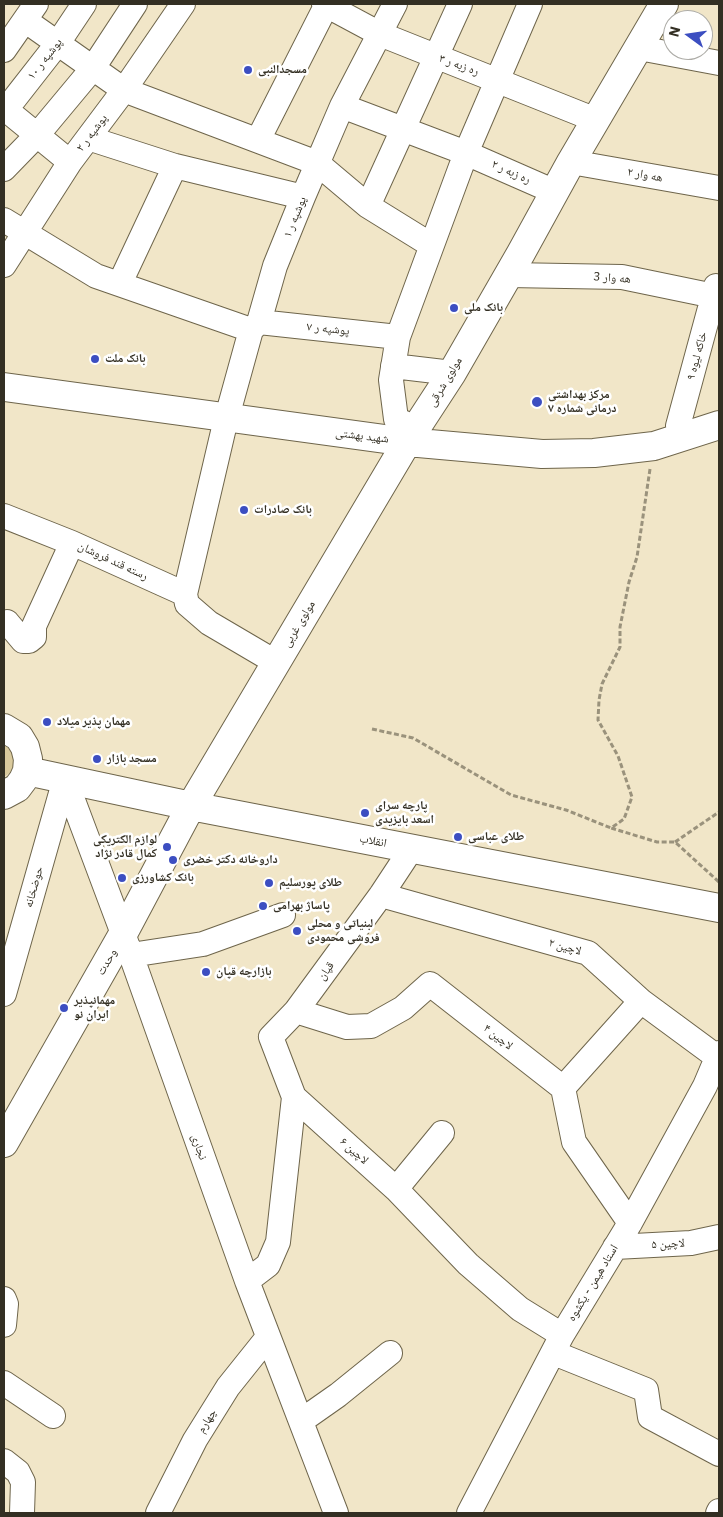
<!DOCTYPE html>
<html>
<head>
<meta charset="utf-8">
<style>
	body { margin:0 }
	#map { position:relative; width:723px; height:1517px; overflow:hidden; background:#f1e6c8; font-family:"IBM Plex Sans",sans-serif }
	canvas { display:block }
	.frame { position:absolute; inset:0; border:5px solid #332f23; pointer-events:none }
	.north { position:absolute; left:663px; top:10px; width:50px; height:50px; box-sizing:border-box; background:#fff; border:1px solid #adaca7; border-radius:50%; rotate:284deg; font-size:14px; font-weight:700; line-height:20px; text-align:center; color:#332f23 }
	.north::after { content:''; display:block; margin:auto; width:18px; height:22px; background:#3c4ec1; clip-path:polygon(50% 0,100% 100%,50% 72%,0 100%) }
</style>
</head>
<body>
<div id="map">
<canvas width="723" height="1517"></canvas>
<div class="frame"></div>
<div class="north">N</div>
</div>
<script>
const ctx = document.querySelector('canvas').getContext('2d');
ctx.lineJoin = 'round';
function fill(path, color) { ctx.fillStyle = color; ctx.fill(path, 'evenodd'); }
const shape = rows => new Path2D(rows.map(r => 'M' + r).join(''));
function trace(path, color, width, dash) { ctx.strokeStyle = color; ctx.lineWidth = width; ctx.lineCap = dash ? 'butt' : 'round'; ctx.setLineDash(dash || []); ctx.stroke(path); }
function drawText(font, color, halo, rows, align = 'center') {
  ctx.font = font + ' "IBM Plex Sans","Noto Naskh Arabic",sans-serif'; ctx.lineWidth = 5; ctx.setLineDash([]); ctx.textBaseline = 'middle'; ctx.strokeStyle = halo; ctx.fillStyle = color; for (const [text, x, y, turn = 0] of rows) {
    ctx.save(); ctx.translate(x, y); ctx.rotate((+turn || 0) * Math.PI / 180); ctx.textAlign = isNaN(turn) ? turn : align; if (halo) ctx.strokeText(text, 0, 0); ctx.fillText(text, 0, 0); ctx.restore();
  }
}
fill(shape([
	[4,745,11,750,15,761,11,772,4,777]
]), '#daca9d');
const minor = shape([
	[324,4,380,34,596,120],
	[26,21,124,90,317,163,368,206,431,245],
	[639,48,719,63],
	[4,50,36,4],
	[342,106,466,153,555,192],
	[4,108,70,162],
	[4,112,58,43,84,4],
	[88,138,175,166,303,197],
	[258,140,327,4],
	[571,162,719,188],
	[4,169,38,134,93,68,135,4],
	[368,206,460,4],
	[4,220,96,276,251,330],
	[4,265,70,162,124,90,183,4],
	[509,275,622,277,714,296],
	[120,283,175,166],
	[259,322,398,337],
	[393,366,452,373],
	[230,406,251,330,259,322,275,266,303,197,342,106,395,4],
	[678,426,716,286],
	[417,429,396,419,391,380,398,337,466,153,530,4],
	[4,516,72,543,185,594,187,604,209,623,277,663],
	[185,594,226,419],
	[4,625,7,622,23,641,29,641,34,637,34,626,72,543],
	[65,779,131,955,247,1281,336,1513],
	[381,895,588,953,641,1001,717,1057],
	[131,955,203,944,283,915],
	[4,994,65,779],
	[296,1011,347,1027,371,1026,403,1008,430,984,563,1088,574,1142,630,1223],
	[563,1088,641,1001],
	[294,1097,271,1037,296,1011,381,895,412,848],
	[396,1189,442,1133],
	[615,1247,691,1243,719,1237],
	[247,1281,268,1265,278,1242,294,1097,396,1189,468,1264,520,1309,562,1335],
	[4,1299,6,1304,4,1325],
	[554,1353,646,1390,650,1417,719,1454],
	[4,1383,53,1416],
	[301,1421,338,1395,390,1353],
	[4,1461,18,1472,23,1482,22,1513],
	[158,1513,195,1440,228,1387,268,1337],
	[469,1513,562,1335,630,1223,705,1086,719,1053],
	[718,1513,719,1511]
]);
const major = shape([
	[4,387,407,442,542,454,594,453,654,446,719,425],
	[4,728,19,737,25,747,28,759,27,771,23,780,17,788,4,795],
	[27,771,191,806,719,908],
	[4,1143,123,934,191,806,407,442,452,373,521,253,571,162,664,4]
]);
trace(minor, '#6e654b', 26);
trace(major, '#6e654b', 30);
trace(shape([
	[650,469,637,557,629,582,620,627,620,647,602,684,599,700,598,720,618,756,632,797,624,819,611,828,657,842,675,842,719,882],
	[372,729,413,738,511,795,566,810,611,828],
	[675,842,719,812]
]), '#9a927c', 3, [5, 2.5]);
trace(minor, '#fff', 24);
trace(major, '#fff', 28);
for (const [x, y, r, color] of [
	[248,70,5,"#3c4ec1"],
	[454,308,5,"#3c4ec1"],
	[95,359,5,"#3c4ec1"],
	[537,402,6,"#3c4ec1"],
	[244,510,5,"#3c4ec1"],
	[47,722,5,"#3c4ec1"],
	[97,759,5,"#3c4ec1"],
	[365,813,5,"#3c4ec1"],
	[458,837,5,"#3c4ec1"],
	[167,847,5,"#3c4ec1"],
	[173,860,5,"#3c4ec1"],
	[122,878,5,"#3c4ec1"],
	[269,883,5,"#3c4ec1"],
	[263,906,5,"#3c4ec1"],
	[297,931,5,"#3c4ec1"],
	[206,972,5,"#3c4ec1"],
	[64,1008,5,"#3c4ec1"]
]) { const dot = new Path2D(); dot.arc(x, y, r, 0, 2 * Math.PI); ctx.fillStyle = color; ctx.fill(dot); trace(dot, '#fff', 2); }
drawText('12px', '#332f23', '#fff', [
	["پوشپه ر ۱۰",45,59,-52],
	["ره زبه ر ۳",459,65,20],
	["پوشپه ر ۲",92,133,-53],
	["ره زبه ر ۲",511,172,24],
	["هه وار ۲",645,175,10],
	["۱ پوشپه ر",295,217,-68],
	["هه وار 3",612,278,4],
	["پوشپه ر ۷",328,329,6],
	["خاکه لیوه ۹",697,356,-75],
	["مولوی شرقی",445,382,-59],
	["شهید بهشتی",362,436,7],
	["رسته قند فروشان",113,561,25],
	["مولوی غربی",299,624,-59],
	["انقلاب",373,841,11],
	["حوضخانه",34,887,-74],
	["لاچین ۲",565,947,16],
	["وحدت",107,962,-60],
	["قپان",326,971,-54],
	["لاچین ۴",498,1037,38],
	["نجاری",199,1147,71],
	["لاچین ۶",354,1151,42],
	["لاچین ۵",668,1244,-3],
	["استاد هیمن - یکشوه",593,1283,-59],
	["چهارم",207,1421,-58]
]);
drawText('bold 12px', '#332f23', '#fff', [
	["مسجدالنبی",258,70],
	["بانک ملی",464,308],
	["بانک ملت",105,359],
	["مرکز بهداشتی",548,395],
	["درمانی شماره ۷",548,409],
	["بانک صادرات",254,510],
	["مهمان پذیر میلاد",57,722],
	["مسجد بازار",107,759],
	["پارچه سرای",375,806],
	["اسعد بایزیدی",375,820],
	["طلای عباسی",468,837],
	["لوازم الکتریکی",157,840,"right"],
	["کمال قادر نژاد",157,854,"right"],
	["داروخانه دکتر خضری",183,860],
	["بانک کشاورزی",132,878],
	["طلای پورسلیم",279,883],
	["پاساژ بهرامی",273,906],
	["لبنیاتی و محلی",307,924],
	["فروشی محمودی",307,938],
	["بازارچه قپان",216,972],
	["مهمانپذیر",74,1001],
	["ایران نو",74,1015]
], 'left');
</script>
</body>
</html>
